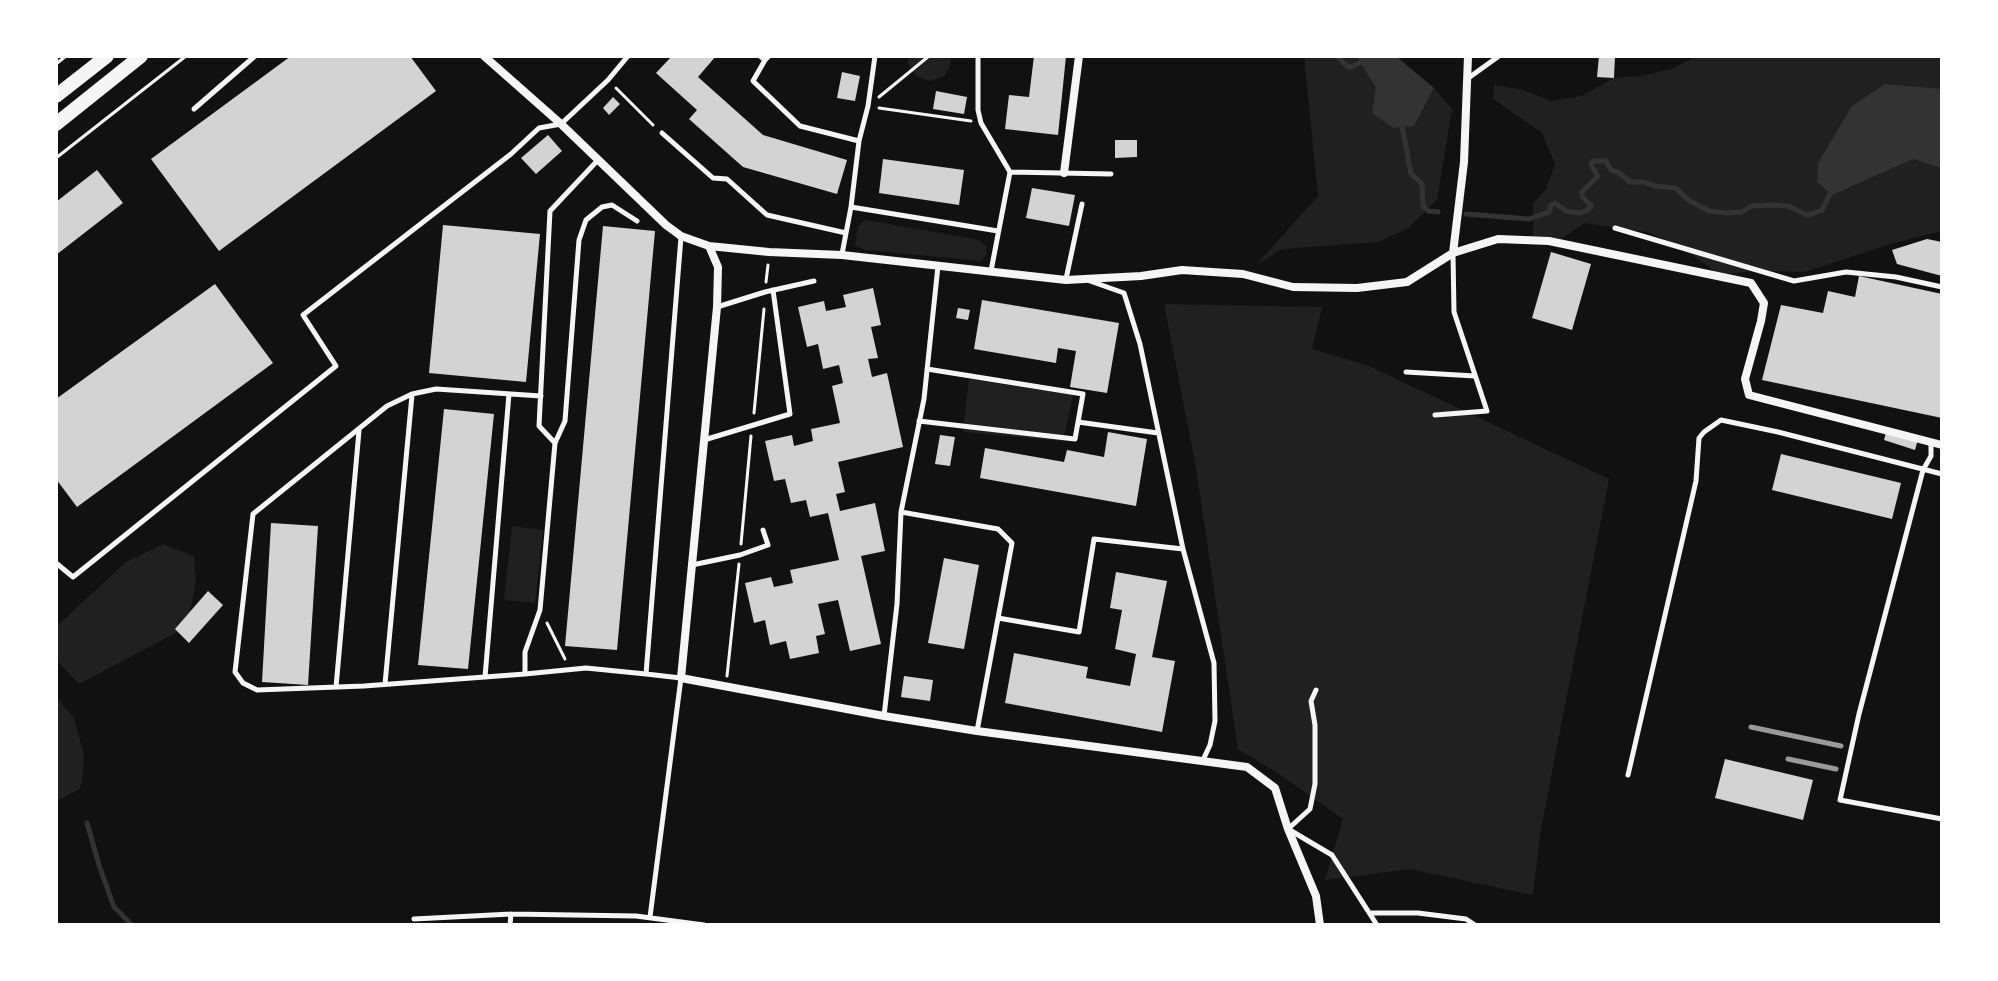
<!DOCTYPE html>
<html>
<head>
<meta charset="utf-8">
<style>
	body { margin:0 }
	#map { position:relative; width:1998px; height:981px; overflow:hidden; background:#111; font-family:Roboto,sans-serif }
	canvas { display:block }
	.frame { position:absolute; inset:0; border:58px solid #fff; pointer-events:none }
</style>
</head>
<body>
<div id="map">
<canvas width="1998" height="981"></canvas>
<div class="frame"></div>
</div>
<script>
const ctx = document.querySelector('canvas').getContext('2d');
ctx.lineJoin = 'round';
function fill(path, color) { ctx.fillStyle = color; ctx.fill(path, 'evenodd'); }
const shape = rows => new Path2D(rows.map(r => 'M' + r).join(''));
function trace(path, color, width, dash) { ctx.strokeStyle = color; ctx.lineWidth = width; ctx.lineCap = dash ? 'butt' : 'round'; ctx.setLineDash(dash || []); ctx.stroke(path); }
fill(shape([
	[908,56,951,56,951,63,948,70,944,76,930,81,916,76,908,63],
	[1304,56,1356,56,1376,88,1414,126,1434,88,1452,109,1437,200,1407,229,1378,242,1282,249,1255,266,1318,196],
	[1697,56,1942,56,1942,231,1890,244,1805,272,1754,271,1719,275,1681,246,1647,232,1584,223,1563,238,1533,237,1533,204,1546,189,1555,164,1542,133,1493,99,1494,85,1523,90,1552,101,1581,96,1614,78,1640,76,1672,69],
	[865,220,979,240,986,246,987,254,981,261,865,250,855,245,858,226],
	[1164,304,1322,307,1312,349,1369,366,1609,479,1540,834,1533,895,1410,869,1325,880,1343,819,1279,774,1238,749,1195,462],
	[969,379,1073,395,1063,441,963,432],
	[512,526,543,530,535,603,504,600],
	[163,544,194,556,196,581,187,627,79,684,56,660,56,627,126,562],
	[56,697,74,718,84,755,83,775,80,789,56,801]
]), '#202020');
fill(shape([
	[1356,56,1396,56,1434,88,1414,126,1393,128,1372,113,1376,88],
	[1885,84,1942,89,1942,168,1913,159,1832,195,1817,182,1818,163,1852,106]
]), '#333');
trace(shape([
	[1337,56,1347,66,1351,67,1362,62,1367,63],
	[1401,120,1411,174,1422,184,1423,206,1428,211,1438,212],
	[1466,214,1529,219,1549,212,1551,205,1555,203,1566,211,1579,213,1586,211,1591,207,1591,205,1582,197,1582,192,1598,176,1591,165,1593,161,1606,161,1611,170,1618,172,1630,182,1644,182,1655,186,1675,188,1690,201,1709,211,1726,213,1742,212,1751,206,1775,205,1789,206,1798,211,1807,215,1812,214,1822,210,1833,188],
	[87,823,99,865,114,907,132,925]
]), '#333', 5);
fill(shape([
	[291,56,410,56,436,91,219,251,151,159],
	[672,56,716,56,698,77,763,135,847,160,837,194,743,167,689,119,697,110,656,73],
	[1034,56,1066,56,1058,135,1005,129,1009,95,1029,97],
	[1599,56,1615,56,1614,78,1597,77],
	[842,72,860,76,855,101,837,98],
	[936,91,967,97,964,114,933,109],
	[613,97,620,104,609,115,603,108],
	[548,135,562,151,536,174,521,158],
	[1115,140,1137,140,1137,157,1115,158],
	[883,159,964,170,959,205,879,193],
	[97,170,123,203,56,255,56,202],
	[1032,188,1075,195,1069,226,1026,218],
	[443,225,540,234,526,382,429,373],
	[603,226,655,231,617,650,565,646],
	[1927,239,1942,242,1942,276,1897,264,1892,250],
	[1551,252,1591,264,1572,330,1532,318],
	[1859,276,1942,294,1942,418,1762,380,1781,305,1823,313,1828,291,1855,297],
	[215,284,273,363,77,507,56,479,56,399],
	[873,288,881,325,871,327,878,358,868,359,872,377,887,373,903,447,838,462,845,492,836,494,840,511,875,503,885,551,861,556,881,644,850,651,838,600,818,604,825,634,816,636,819,653,790,659,786,641,770,645,765,620,754,623,745,583,771,577,774,587,793,583,790,570,839,560,828,513,810,517,806,500,791,503,785,479,774,481,765,441,792,435,794,446,813,441,811,429,840,423,832,386,843,383,839,365,823,369,818,344,807,347,798,307,824,301,826,311,846,307,843,295],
	[982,300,1119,323,1107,393,1070,387,1076,351,1058,348,1056,363,974,349],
	[958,308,970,310,968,320,956,318],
	[444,409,494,414,468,669,418,665],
	[1887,429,1918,439,1915,450,1884,440],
	[1108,432,1147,439,1136,506,980,478,985,448,1064,462,1067,450,1104,457],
	[940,435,955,437,950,466,935,464],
	[1781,454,1901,483,1892,519,1772,490],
	[271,523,318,526,308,685,262,682],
	[944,558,979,565,964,649,928,643],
	[1116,572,1167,581,1152,657,1175,661,1162,732,1005,703,1014,653,1088,667,1086,678,1130,686,1136,654,1115,649,1122,610,1110,608],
	[208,591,223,605,189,643,175,629],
	[904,676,933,680,930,701,901,697],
	[1725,759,1813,780,1803,820,1715,798]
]), '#d3d3d3');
trace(shape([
	[56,64,66,56],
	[616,88,653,125],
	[879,97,929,56],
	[879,108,971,121],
	[56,158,186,56],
	[766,282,768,265],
	[754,413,764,309],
	[741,544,751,436],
	[547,623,565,659],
	[727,676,739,564]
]), '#f5f5f5', 3);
trace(shape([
	[760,56,765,60,769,56],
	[978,56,978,110,981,123,1010,172,991,271],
	[765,60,753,81,800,126,859,141],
	[1467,79,1499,56],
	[194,109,255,56],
	[662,133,713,178,727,179,767,215,846,233],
	[1010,172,1111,174],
	[851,207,998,231],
	[637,221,612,205,602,207,586,220,579,240,565,421,555,443,540,610,525,652,525,674,586,668,646,674],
	[1615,228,1794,281,1846,272,1896,277,1942,287],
	[842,254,851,207,859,141,868,106,875,56],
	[1066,279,1082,204],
	[1090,281,1124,293,1140,344,1183,549,1214,663,1215,721,1210,745,1203,760],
	[717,307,765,292,814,281],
	[1406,372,1475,376],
	[1435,415,1487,411,1454,312,1453,254],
	[919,421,1075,439,1083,394,927,369],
	[1078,422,1158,433],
	[704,440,790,414,773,290],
	[1931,442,1931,456,1923,470,1859,714,1840,800,1942,819],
	[555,443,539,426,550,211,598,160],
	[901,512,998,529,1012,543,977,731],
	[56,563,73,577,336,366,303,315,511,154,539,128,561,124,608,80,628,56],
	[692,565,740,555,768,545,763,530],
	[998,618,1079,632,1094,539,1183,549],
	[525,674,364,686,257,690,243,683,235,672,253,514,387,406,412,394,436,389,541,396],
	[485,677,509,394],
	[385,684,412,395],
	[336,687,359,431],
	[1316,690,1311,701,1315,725,1315,784,1310,809,1288,829,1332,855,1377,925],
	[884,716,897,604,901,512,924,399,938,266],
	[1628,775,1696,481,1699,438,1704,432,1721,420,1778,432,1942,474],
	[1370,913,1418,913,1466,919,1475,925],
	[650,917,681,678,646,674,681,237],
	[414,919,511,914,636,916,704,925],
	[510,925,511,914]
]), '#f5f5f5', 5);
trace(shape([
	[484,56,561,124,666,225,681,236,709,246,718,267,717,307,681,678,884,716,977,731,1247,767,1275,788,1288,829,1316,896,1320,925],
	[1064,173,1079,56],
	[709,246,769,252,842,255,1066,280,1141,276,1182,270,1243,274,1293,287,1357,288,1407,282,1453,253,1498,239,1549,241,1751,283,1764,303,1761,321,1745,379,1749,395,1942,445],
	[1453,253,1464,162,1468,56]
]), '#f5f5f5', 8);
trace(shape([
	[56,96,107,56],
	[56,124,141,56]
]), '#f5f5f5', 14);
trace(shape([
	[1751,727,1841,746],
	[1788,759,1836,769]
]), '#9a9a9a', 5);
</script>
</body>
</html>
